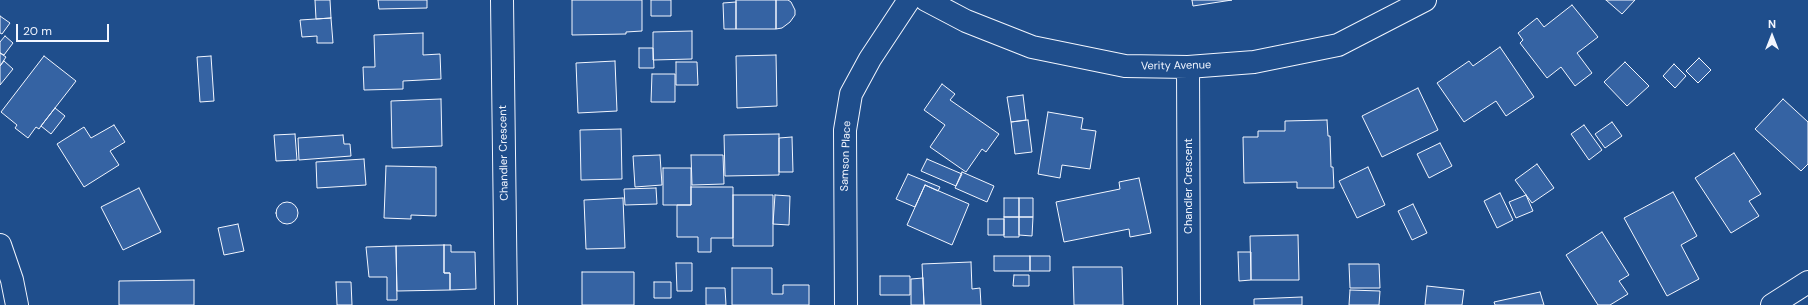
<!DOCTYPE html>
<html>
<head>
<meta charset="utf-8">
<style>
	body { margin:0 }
	#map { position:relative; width:1808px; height:305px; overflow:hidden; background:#1f4e8c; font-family:"DM Sans",sans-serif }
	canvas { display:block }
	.north { position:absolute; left:1752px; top:16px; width:40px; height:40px; -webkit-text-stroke:3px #1f4e8c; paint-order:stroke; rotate:0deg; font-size:11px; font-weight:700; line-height:16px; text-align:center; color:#f2f6ff }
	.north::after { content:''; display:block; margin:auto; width:14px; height:18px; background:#f2f6ff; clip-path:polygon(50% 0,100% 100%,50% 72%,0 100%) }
	.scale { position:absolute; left:16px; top:24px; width:93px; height:18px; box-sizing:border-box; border:2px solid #f2f6ff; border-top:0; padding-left:5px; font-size:12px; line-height:14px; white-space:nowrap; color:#f2f6ff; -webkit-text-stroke:3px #1f4e8c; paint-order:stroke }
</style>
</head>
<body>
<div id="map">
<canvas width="1808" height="305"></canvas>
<div class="north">N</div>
<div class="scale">20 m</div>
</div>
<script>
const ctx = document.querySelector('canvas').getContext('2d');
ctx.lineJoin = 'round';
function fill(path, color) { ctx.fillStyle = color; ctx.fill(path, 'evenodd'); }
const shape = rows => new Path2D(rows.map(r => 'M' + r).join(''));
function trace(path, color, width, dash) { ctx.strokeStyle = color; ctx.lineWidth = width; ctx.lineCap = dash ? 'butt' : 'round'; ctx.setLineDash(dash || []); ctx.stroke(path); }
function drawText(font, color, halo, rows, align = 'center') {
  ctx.font = font + ' "DM Sans",sans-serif'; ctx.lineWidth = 3; ctx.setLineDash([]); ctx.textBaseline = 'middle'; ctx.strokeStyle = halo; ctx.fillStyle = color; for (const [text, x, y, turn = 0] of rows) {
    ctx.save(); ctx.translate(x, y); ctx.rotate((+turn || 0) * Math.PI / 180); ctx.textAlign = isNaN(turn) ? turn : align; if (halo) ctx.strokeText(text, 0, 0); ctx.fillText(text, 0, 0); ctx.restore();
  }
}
const building = shape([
	[315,0,330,0,331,18,316,19,315,0],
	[378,0,427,0,427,8,379,9,378,0],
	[572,0,642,0,642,31,626,32,626,34,572,35,572,0],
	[651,0,671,0,671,16,651,16,651,0],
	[736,0,776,0,776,29,736,29,736,0],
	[776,0,788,0,791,2,795,10,795,15,790,22,782,28,776,29,776,0],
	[1192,0,1232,0,1193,6,1192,0],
	[1606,0,1635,0,1622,14,1606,0],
	[736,2,736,29,724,29,723,3,736,2],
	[1572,5,1598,37,1577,53,1592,73,1575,86,1561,67,1547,78,1520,43,1523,40,1518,33,1537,18,1544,27,1572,5],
	[0,16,10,23,2,34,0,33,0,16],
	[331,18,333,43,317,43,317,36,302,37,300,20,331,18],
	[692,31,692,59,653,60,653,32,692,31],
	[423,33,423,55,440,54,441,79,403,81,403,89,364,90,363,67,375,67,374,35,423,33],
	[5,36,13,43,4,55,0,53,0,42,5,36],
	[1500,47,1534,97,1506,116,1496,101,1464,122,1437,83,1469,61,1473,66,1500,47],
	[639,48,653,48,654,68,639,68,639,48],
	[0,53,6,57,0,66,0,53],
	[776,55,777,106,737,108,736,56,776,55],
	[44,56,76,81,41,126,39,129,36,127,28,138,15,128,17,125,1,112,44,56],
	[211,56,214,101,200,102,197,57,211,56],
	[1699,58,1711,70,1698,83,1686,71,1699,58],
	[4,61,13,69,0,85,0,66,4,61],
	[615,61,617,111,578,113,576,63,615,61],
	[676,62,697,62,698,85,676,85,676,62],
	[1625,62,1649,86,1627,106,1604,82,1625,62],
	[1674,64,1686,76,1675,88,1663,76,1674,64],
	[652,74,675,74,675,102,651,102,652,74],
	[942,84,955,94,950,100,999,134,986,152,982,149,966,172,930,147,945,125,924,110,942,84],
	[1418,88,1438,130,1382,157,1362,116,1418,88],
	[1023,95,1026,120,1011,122,1007,97,1023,95],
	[441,99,442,146,392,148,391,101,441,99],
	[1783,99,1808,122,1808,164,1801,171,1755,129,1783,99],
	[55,108,65,116,51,134,41,126,55,108],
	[1048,112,1083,118,1081,129,1096,131,1090,169,1062,165,1060,178,1038,174,1048,112],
	[1028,120,1032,152,1015,154,1011,122,1028,120],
	[1327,120,1328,136,1330,136,1331,167,1333,167,1334,188,1297,188,1297,182,1244,183,1243,137,1258,137,1258,131,1285,131,1285,121,1327,120],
	[1612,122,1622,136,1605,148,1595,134,1612,122],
	[114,125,125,142,110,151,119,165,84,187,57,144,84,127,91,138,114,125],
	[1584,125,1602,150,1589,160,1571,134,1584,125],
	[621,129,622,179,581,180,580,130,621,129],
	[295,134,297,160,276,161,274,135,295,134],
	[779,134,779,175,725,176,724,135,779,134],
	[343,135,344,144,350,144,351,156,299,160,298,138,343,135],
	[792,137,793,172,779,172,779,138,792,137],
	[1440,143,1452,166,1429,178,1417,154,1440,143],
	[1734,153,1761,194,1749,201,1759,216,1731,233,1695,178,1734,153],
	[660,155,662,185,635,187,633,156,660,155],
	[691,155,723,155,724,184,692,185,691,155],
	[364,159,366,185,317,188,316,162,364,159],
	[927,159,962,174,956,186,921,171,927,159],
	[1537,164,1554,188,1532,203,1515,180,1537,164],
	[386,166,436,167,436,216,411,215,411,219,384,218,386,166],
	[1368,167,1385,205,1357,218,1339,181,1368,167],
	[663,168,691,168,691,205,663,205,663,168],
	[962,172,994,186,987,202,955,188,962,172],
	[908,174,940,187,938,191,925,185,915,207,896,199,908,174],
	[1139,178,1151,233,1130,237,1129,229,1064,242,1056,202,1120,189,1119,182,1139,178],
	[925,185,969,204,952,245,907,225,925,185],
	[691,187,733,187,733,238,711,238,711,252,698,252,698,237,677,237,677,205,691,205,691,187],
	[139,188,161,232,123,250,101,207,139,188],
	[656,188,657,204,625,205,624,189,656,188],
	[1673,192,1697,236,1681,245,1699,279,1667,296,1624,218,1673,192],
	[1500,193,1513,220,1497,228,1484,201,1500,193],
	[733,195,773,195,773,246,733,246,733,195],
	[775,195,790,196,789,225,773,224,775,195],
	[1526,195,1533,211,1516,218,1509,202,1526,195],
	[623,198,625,248,586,249,584,200,623,198],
	[1004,198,1019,198,1019,217,1004,217,1004,198],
	[1019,198,1033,198,1033,217,1019,217,1019,198],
	'276 213a11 11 0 1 1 22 0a11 11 0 1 1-22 0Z',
	[1413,204,1427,233,1412,240,1398,211,1413,204],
	[1004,217,1019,217,1019,237,1004,237,1004,217],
	[1019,217,1033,217,1032,236,1019,235,1019,217],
	[988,219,1004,219,1004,235,988,235,988,219],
	[238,224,244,251,224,255,218,228,238,224],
	[1602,232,1629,275,1619,281,1628,294,1610,305,1598,305,1566,255,1602,232],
	[1298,235,1299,280,1251,280,1250,236,1298,235],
	[444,245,444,273,450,273,450,290,397,291,396,246,444,245],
	[444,245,451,245,451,252,475,252,476,289,450,290,450,273,444,273,444,245],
	[396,246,397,300,387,300,387,277,369,277,366,247,396,246],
	[1238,252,1251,252,1251,280,1239,281,1238,252],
	[994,256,1030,256,1030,271,994,271,994,256],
	[1030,256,1050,256,1050,271,1030,271,1030,256],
	[971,262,972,289,980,288,981,305,924,305,922,264,971,262],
	[676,263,692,263,692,291,677,291,676,263],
	[1349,264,1379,264,1380,288,1350,288,1349,264],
	[1073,267,1122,267,1123,305,1074,305,1073,267],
	[732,268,772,268,772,294,783,294,783,285,809,285,809,305,732,305,732,268],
	[582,272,634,272,634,305,582,305,582,272],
	[1014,275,1029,275,1029,286,1013,286,1014,275],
	[880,276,910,276,910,295,880,295,880,276],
	[923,278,924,305,911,305,911,279,923,278],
	[194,280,194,305,119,305,119,281,194,280],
	[336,282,351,282,352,305,337,305,336,282],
	[654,282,671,282,671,298,654,298,654,282],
	[1427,286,1464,290,1462,305,1425,305,1427,286],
	[706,288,725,288,726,305,706,305,706,288],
	[1350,290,1380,291,1379,305,1349,305,1350,290],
	[1540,292,1544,305,1495,305,1494,302,1540,292],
	[1302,297,1302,305,1254,305,1254,299,1302,297]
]);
fill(building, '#3563a3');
trace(building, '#f2f6ff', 1);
const minor = shape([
	[502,0,506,305],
	[926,0,966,21,1032,47,1125,66,1188,67,1254,62,1338,45,1425,0],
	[1188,67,1189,305],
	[0,245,12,280,17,305],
	[846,305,845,130,851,94,870,59,909,0],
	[1772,305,1808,282]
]);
trace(minor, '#f2f6ff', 24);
trace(minor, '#1f4e8c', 22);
drawText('11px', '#f2f6ff', '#1f4e8c', [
	["Verity Avenue",1176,66,-1],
	["Chandler Crescent",504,153,-91],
	["Samson Place",846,156,-88],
	["Chandler Crescent",1189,186,-90]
]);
</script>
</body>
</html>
